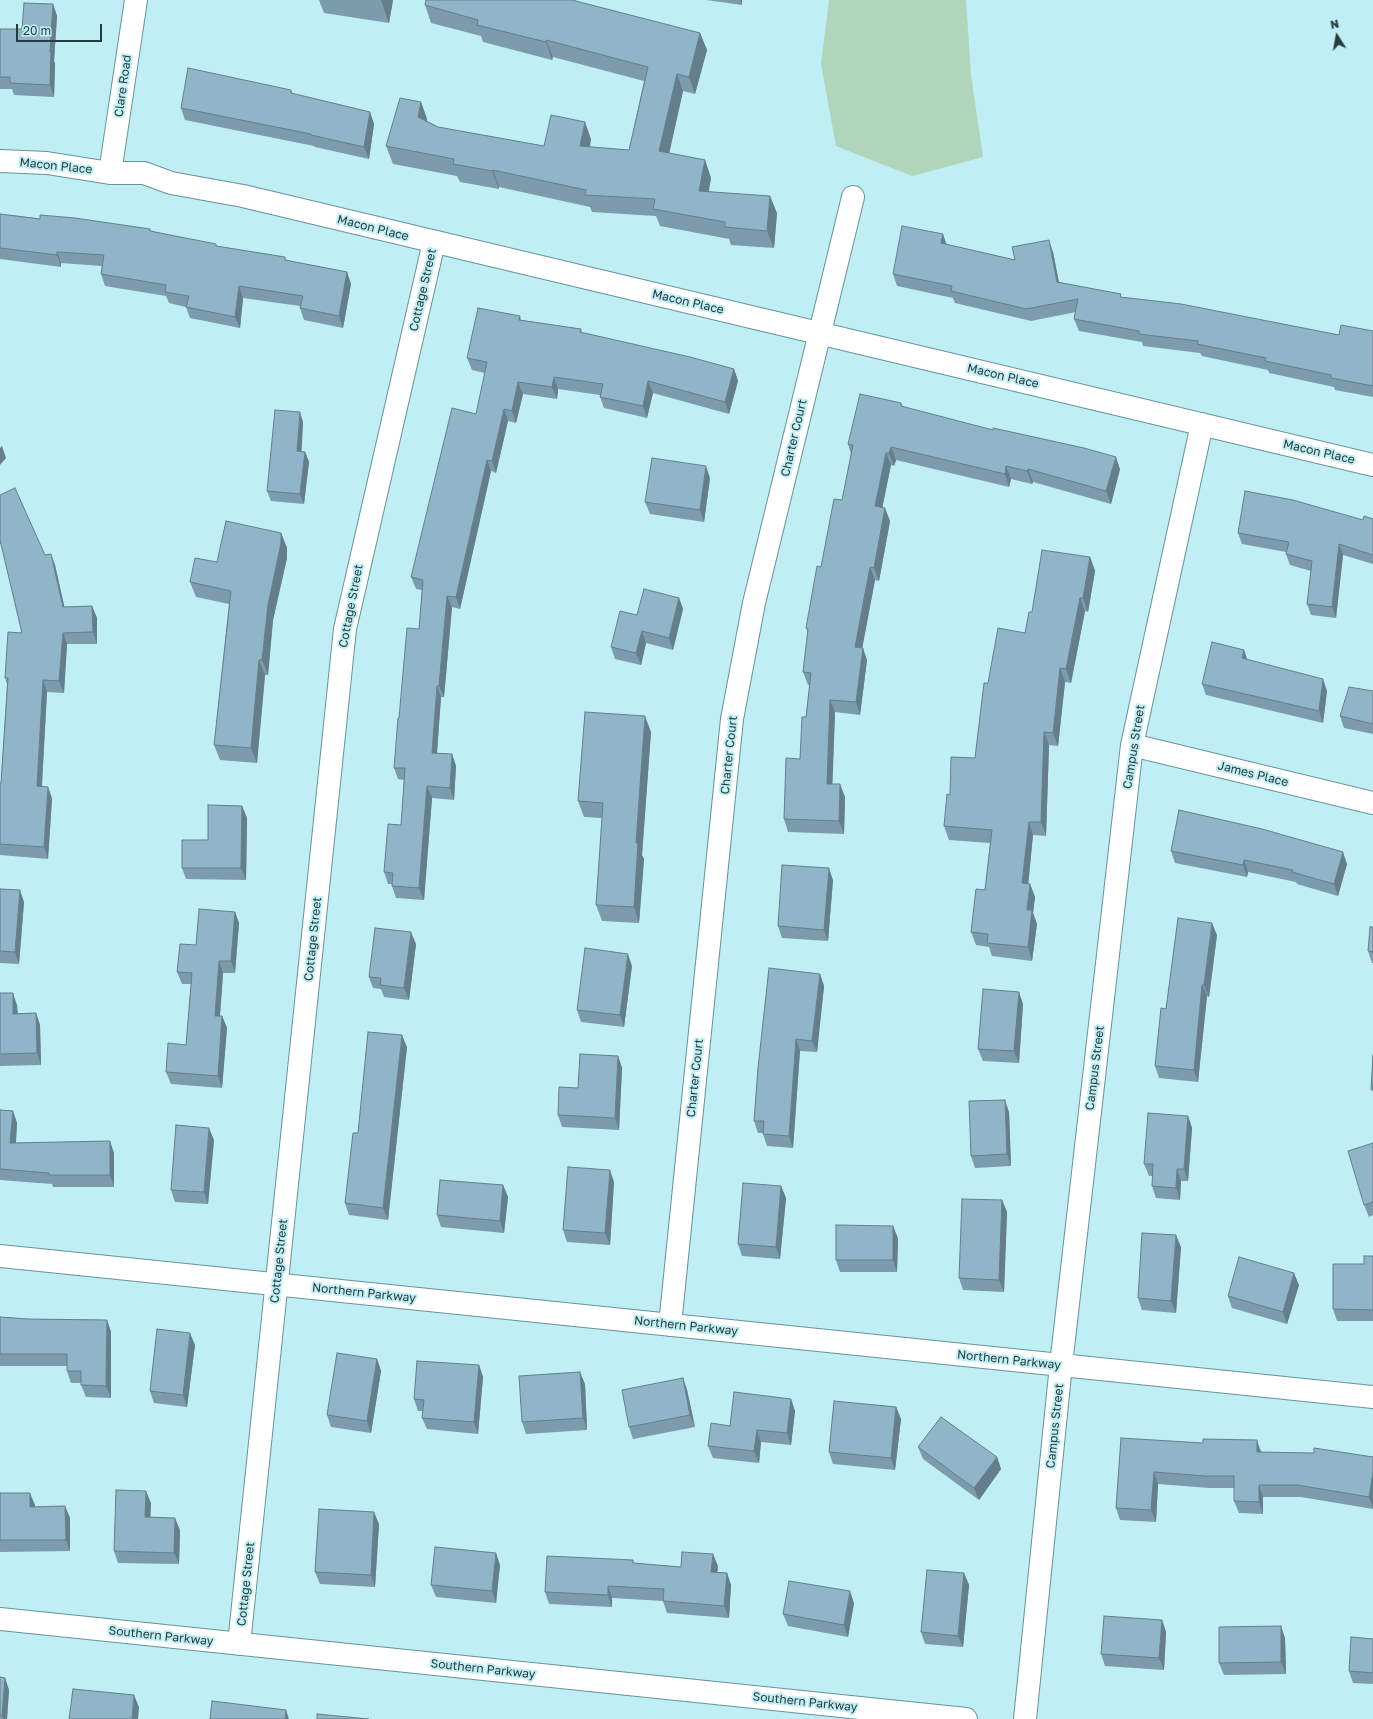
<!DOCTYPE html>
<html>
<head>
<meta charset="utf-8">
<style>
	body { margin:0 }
	#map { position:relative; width:1373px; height:1719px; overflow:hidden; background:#bfeef5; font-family:"Golos Text",sans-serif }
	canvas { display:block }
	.north { position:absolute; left:1317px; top:16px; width:40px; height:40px; -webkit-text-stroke:3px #bfeef5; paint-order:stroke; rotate:349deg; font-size:11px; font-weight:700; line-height:16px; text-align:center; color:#283b3d }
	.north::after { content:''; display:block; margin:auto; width:14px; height:18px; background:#283b3d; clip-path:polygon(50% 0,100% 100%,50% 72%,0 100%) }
	.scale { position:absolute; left:16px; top:24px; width:86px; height:18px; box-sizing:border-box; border:2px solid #283b3d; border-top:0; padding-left:5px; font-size:12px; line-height:14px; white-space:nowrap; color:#283b3d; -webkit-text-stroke:3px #bfeef5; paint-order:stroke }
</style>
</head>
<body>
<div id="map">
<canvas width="1373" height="1719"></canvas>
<div class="north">N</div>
<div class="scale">20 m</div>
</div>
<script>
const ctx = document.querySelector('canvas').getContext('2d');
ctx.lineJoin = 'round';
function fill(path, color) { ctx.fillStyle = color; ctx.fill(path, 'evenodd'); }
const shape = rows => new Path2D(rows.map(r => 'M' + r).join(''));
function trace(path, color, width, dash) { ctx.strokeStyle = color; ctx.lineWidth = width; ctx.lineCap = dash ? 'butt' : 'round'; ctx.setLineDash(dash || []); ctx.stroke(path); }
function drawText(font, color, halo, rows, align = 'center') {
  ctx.font = font + ' "Golos Text",sans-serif'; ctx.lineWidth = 4; ctx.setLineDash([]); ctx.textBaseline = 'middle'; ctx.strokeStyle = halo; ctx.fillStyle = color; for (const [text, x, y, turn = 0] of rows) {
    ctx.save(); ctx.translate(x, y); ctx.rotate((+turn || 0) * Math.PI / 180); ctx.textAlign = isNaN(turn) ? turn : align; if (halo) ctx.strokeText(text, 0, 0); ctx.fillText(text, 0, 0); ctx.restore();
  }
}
fill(shape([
	[829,0,966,0,971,75,983,157,912,176,836,146,821,64]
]), '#afd5bb');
const minor = shape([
	[0,161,47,163,110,173,144,173,171,183,243,196,1373,465],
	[110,173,136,0],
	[1132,745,1373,803],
	[0,1256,1373,1397],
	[670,1325,732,719,754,603,853,197],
	[0,1619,966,1719],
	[239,1644,345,629,434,242],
	[1025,1719,1061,1365,1132,745,1202,424]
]);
trace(minor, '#669399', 24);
trace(minor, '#fff', 22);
fill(shape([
	[319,0,393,0,389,23,324,13],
	[706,0,742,0,742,5],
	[53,4,57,16,54,61,55,64,54,97,14,95,12,89,0,89,0,29,22,29],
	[425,5,700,33,707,50,695,94,683,91,669,153,705,160,711,178,709,191,777,213,774,248,731,245,729,239,660,226,656,216,592,212,590,207,499,187,499,189,460,182,457,176,393,164,386,146,421,102,427,119,427,121,438,127,544,146,591,139,590,147,629,150,644,81,553,57,552,60,483,42,481,36,431,23],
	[291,90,293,94,370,112,374,124,369,159,315,147,314,146,185,120,181,108],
	[0,214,151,231,217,246,285,257,286,260,347,272,351,284,343,328,304,320,300,308,300,306,243,298,240,328,190,318,186,307,169,303,166,296,105,286,101,274,102,266,61,263,61,267,0,259],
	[943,234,946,244,1015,260,1053,252,1059,282,1122,297,1339,335,1373,331,1373,397,1335,390,1334,387,1269,373,1268,370,1202,356,1200,353,1143,346,1142,342,1079,331,1074,319,1076,312,1031,321,955,303,953,298,897,286,893,274],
	[520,316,521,320,581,329,582,333,734,369,738,381,729,414,653,393,647,418,604,408,600,397,600,395,558,389,557,399,523,394,516,423,508,421,496,473,491,471,460,609,452,607,444,697,441,697,437,753,452,754,456,766,454,800,432,798,424,900,396,898,392,886,392,884,388,884,384,872,401,825,404,780,398,779,394,768,399,718,419,629,422,590,416,589,411,577,476,414,485,373,472,370,467,358],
	[901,403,903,407,1120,469,1111,504,1033,482,1032,484,1011,479,1009,487,896,460,894,466,891,465,882,508,890,521,879,581,875,580,862,648,867,660,860,715,835,712,832,784,845,797,844,834,788,832,784,819,800,759,810,685,808,685,803,672,808,633,806,628,842,500,851,454,848,444],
	[303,422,301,452,305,452,309,462,304,504,271,501,267,491],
	[710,478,704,522,650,514,645,502],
	[0,495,45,555,55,565,64,607,92,606,97,618,97,644,67,644,64,693,47,692,42,786,52,798,48,859,0,855,0,783,1,783,7,684,5,678,22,633,2,547,0,543],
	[1373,519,1373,564,1343,555,1336,618,1311,615,1307,604,1311,571,1290,565,1286,554,1286,552,1242,544,1238,533],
	[281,533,287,548,287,558,273,620,268,675,265,675,257,763,220,760,214,745,229,604,196,597,190,582,217,562],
	[1090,557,1095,571,1088,612,1085,611,1071,683,1065,682,1058,746,1049,745,1046,836,1033,835,1028,884,1030,884,1035,897,1033,913,1037,924,1032,961,992,956,989,947,976,945,971,932,985,890,990,843,949,840,944,826,950,795,975,758,988,683,1025,633,1032,612],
	[679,598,683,609,673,650,646,643,641,665,615,659,611,647,637,615],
	[1244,650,1247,659,1327,691,1323,723,1206,695,1202,684],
	[1373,691,1373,734,1344,728,1340,716],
	[651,732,642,855,644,859,639,923,602,921,596,905,602,818,584,817,578,801],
	[242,806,247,818,246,880,186,879,182,868],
	[1171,851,1347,864,1338,896,1297,884,1296,882,1248,872,1247,877,1175,863],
	[833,880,828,941,782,938,778,926],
	[0,889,24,902,19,964,0,963],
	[235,912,239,923,235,973,223,973,220,1016,222,1016,227,1028,222,1088,171,1084,166,1072,186,1045,191,984,182,984,177,972,196,945],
	[1373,927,1373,963,1372,963,1368,951],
	[1217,935,1209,997,1207,996,1198,1082,1159,1078,1155,1066,1166,1009],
	[416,944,409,1000,384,997,381,989,373,988,369,977],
	[632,966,624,1027,581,1022,577,1010],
	[820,974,824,986,817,1052,800,1051,793,1148,767,1146,763,1134,763,1133,758,1133,754,1121],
	[0,993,17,1005,18,1013,36,1013,40,1025,41,1065,0,1066],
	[1023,1004,1019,1063,983,1061,978,1049],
	[407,1047,388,1220,349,1215,345,1203,358,1133],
	[618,1056,622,1068,619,1130,562,1127,558,1115,578,1088],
	[0,1110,13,1111,17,1123,16,1143,114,1153,114,1187,53,1187,52,1184,0,1180],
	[1009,1112,1011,1166,975,1168,971,1156],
	[1188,1116,1192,1128,1188,1181,1181,1181,1180,1200,1156,1198,1152,1186,1153,1176,1149,1176,1144,1164],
	[214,1140,208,1204,175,1202,171,1190],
	[1373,1143,1373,1215,1369,1217,1364,1205],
	[614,1182,610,1245,567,1242,563,1230],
	[503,1185,508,1197,504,1233,441,1227,437,1215],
	[781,1186,786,1198,780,1259,742,1256,738,1244],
	[1002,1200,1007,1212,1004,1292,963,1290,959,1278],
	[898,1238,897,1272,840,1272,836,1260],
	[1181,1247,1176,1313,1142,1310,1138,1298],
	[1373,1256,1373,1321,1337,1321,1333,1309,1364,1264],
	[1299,1285,1287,1324,1232,1308,1228,1296],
	[0,1317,28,1319,107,1320,111,1332,111,1398,86,1397,81,1385,81,1383,71,1383,67,1371,67,1366,0,1366],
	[195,1345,187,1407,154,1403,150,1391],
	[377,1359,381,1371,371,1433,331,1427,327,1415],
	[479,1365,483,1377,478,1434,427,1429,422,1418,423,1411,418,1411,414,1399],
	[683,1378,687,1390,695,1427,633,1439,629,1427],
	[585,1384,587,1430,526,1434,522,1422],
	[791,1399,795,1411,791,1445,761,1442,759,1463,713,1458,708,1446,730,1426],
	[896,1407,901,1419,895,1470,833,1464,829,1452],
	[1121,1438,1261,1452,1373,1457,1373,1509,1301,1497,1263,1497,1263,1514,1239,1513,1234,1501,1234,1488,1209,1488,1158,1484,1156,1522,1120,1520,1116,1508],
	[918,1447,997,1457,1001,1469,979,1500,923,1459],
	[0,1493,35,1505,35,1507,65,1506,70,1518,70,1551,0,1552],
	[151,1503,150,1517,180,1530,179,1564,118,1563,114,1551],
	[379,1524,375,1587,320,1584,315,1572],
	[633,1560,634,1563,681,1567,718,1566,717,1572,727,1573,731,1585,729,1618,667,1613,663,1601,612,1598,612,1607,549,1604,545,1592],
	[500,1565,496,1603,436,1597,431,1585],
	[964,1573,969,1585,963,1647,925,1644,921,1632],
	[854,1603,848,1637,788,1626,783,1614],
	[1162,1620,1166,1632,1164,1670,1105,1666,1101,1654],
	[1285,1638,1286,1674,1224,1675,1219,1663],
	[1373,1639,1373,1684,1353,1683,1349,1671],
	[0,1677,5,1678,9,1690,7,1719,0,1719]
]), '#7c9bac');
fill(shape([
	[381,0,393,0,389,23],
	[740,0,742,0,742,5],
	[53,4,57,16,54,61,55,64,54,97,50,85,50,52],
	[700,33,707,50,695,94,689,77],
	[546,40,553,57,552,60,546,42],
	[677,74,683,91,666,168,659,151],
	[421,102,427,119,425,135,418,117],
	[370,112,374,124,369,159,364,147],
	[585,122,591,139,586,163,580,146],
	[705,160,711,178,705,208,699,191],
	[493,170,499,187,499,189,492,171],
	[770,196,777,213,774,248,767,231],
	[943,234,947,246,941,243],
	[1049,240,1053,252,1061,294,1057,282],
	[57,252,61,263,61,267,57,255],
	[347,272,351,284,343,328,339,316],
	[239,286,243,298,240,328,235,317],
	[734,369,738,381,729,414,725,402],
	[554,377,558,389,557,399,552,387],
	[648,381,653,393,647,418,643,406],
	[518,382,523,394,516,423,512,411],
	[504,409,508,421,496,473,492,461],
	[300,412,303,422,301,462,297,451],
	[2,446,6,458,0,465,0,448],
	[891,447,896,460,894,466,889,453],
	[305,452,309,462,304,504,300,494],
	[886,453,891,465,880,519,875,506],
	[1116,457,1120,469,1111,504,1106,491],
	[487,460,491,471,460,609,456,597],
	[706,466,710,478,704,522,700,510],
	[1006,466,1011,479,1009,487,1005,474],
	[1028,469,1033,482,1032,484,1027,471],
	[885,508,890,521,879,581,874,568],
	[281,533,287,548,287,558,273,620,268,675,262,660,268,605],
	[1339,544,1343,555,1336,618,1332,607],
	[51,554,55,565,67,618,63,607],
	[1090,557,1095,571,1088,612,1083,598],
	[870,567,875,580,860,660,855,647],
	[447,596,452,607,444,697,439,686],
	[679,598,683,609,673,650,669,638],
	[1080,598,1085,611,1071,683,1066,669],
	[92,606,97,618,97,644,93,632],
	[642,631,646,643,641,665,636,653],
	[63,633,67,644,64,693,59,681],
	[863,648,867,660,860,715,856,702],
	[1244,650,1248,662,1242,658],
	[259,660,265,675,257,763,251,748],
	[1060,668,1065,682,1058,746,1053,733],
	[1323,679,1327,691,1323,723,1319,711],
	[43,680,47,692,41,798,37,786],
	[437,686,441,697,436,765,432,753],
	[830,700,835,712,832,797,827,784],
	[645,716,651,732,642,855,644,859,639,923,634,907,636,843],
	[1044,732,1049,745,1046,836,1041,822],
	[452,754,456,766,454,800,450,788],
	[840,784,845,797,844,834,839,821],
	[427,786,432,798,424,900,419,888],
	[48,787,52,798,48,859,44,847],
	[242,806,247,818,246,880,241,868],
	[1029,822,1033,835,1027,897,1022,883],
	[1343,852,1347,864,1338,896,1334,884],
	[1244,860,1248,872,1247,877,1243,865],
	[829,868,833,880,828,941,824,930],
	[1030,884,1035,897,1033,913,1037,924,1032,961,1028,947,1027,910],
	[20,890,24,902,19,964,15,952],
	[235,912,239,923,235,973,231,961],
	[1212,923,1217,935,1209,997,1204,985],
	[411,932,416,944,409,1000,404,988],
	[628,954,632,966,624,1027,620,1015],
	[219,961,223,973,219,1028,215,1016],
	[820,974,824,986,817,1052,812,1041],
	[1202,985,1207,996,1198,1082,1194,1070],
	[1019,992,1023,1004,1019,1063,1014,1051],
	[13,993,17,1005,18,1025,13,1014],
	[36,1013,40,1025,41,1065,37,1053],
	[222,1016,227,1028,222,1088,218,1076],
	[402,1035,407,1047,388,1220,383,1208],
	[796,1039,800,1051,793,1148,789,1136],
	[618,1056,622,1068,619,1130,615,1118],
	[1005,1100,1009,1112,1011,1166,1007,1154],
	[13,1111,17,1123,15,1155,10,1143],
	[1188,1116,1192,1128,1188,1181,1184,1169],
	[209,1128,214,1140,208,1204,204,1192],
	[110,1141,114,1153,114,1187,110,1175],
	[1177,1169,1181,1181,1180,1200,1176,1188],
	[610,1170,614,1182,610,1245,605,1233],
	[503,1185,508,1197,504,1233,500,1221],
	[781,1186,786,1198,780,1259,776,1247],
	[1002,1200,1007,1212,1004,1292,999,1280],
	[893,1226,898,1238,897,1272,893,1260],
	[1176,1235,1181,1247,1176,1313,1171,1301],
	[1294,1273,1299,1285,1287,1324,1283,1312],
	[107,1320,111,1332,111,1398,106,1386],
	[190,1333,195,1345,187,1407,183,1395],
	[377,1359,381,1371,371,1433,367,1421],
	[479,1365,483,1377,478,1434,474,1422],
	[580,1372,585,1384,587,1430,583,1418],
	[683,1378,687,1390,695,1427,690,1415],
	[791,1399,795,1411,791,1445,787,1433],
	[896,1407,901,1419,895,1470,891,1458],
	[757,1430,761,1442,759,1463,754,1451],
	[1257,1440,1261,1452,1261,1464,1257,1452],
	[997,1457,1001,1469,979,1500,974,1488],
	[1154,1472,1158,1484,1156,1522,1151,1510],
	[1373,1473,1373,1508,1369,1497],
	[1259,1485,1263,1497,1263,1514,1259,1502],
	[146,1491,151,1503,150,1529,145,1517],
	[30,1493,35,1505,35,1519,30,1507],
	[65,1506,70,1518,70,1551,66,1540],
	[374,1512,379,1524,375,1587,371,1575],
	[175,1518,180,1530,179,1564,174,1553],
	[496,1553,500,1565,496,1603,492,1591],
	[713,1554,718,1566,716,1584,711,1572],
	[727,1573,731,1585,729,1618,724,1606],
	[964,1573,969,1585,963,1647,958,1636],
	[608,1586,612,1598,612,1607,608,1595],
	[850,1591,854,1603,848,1637,844,1625],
	[1162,1620,1166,1632,1164,1670,1159,1658],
	[1281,1626,1285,1638,1286,1674,1281,1662],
	[5,1678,9,1690,7,1719,3,1719,2,1716],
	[134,1695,139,1707,138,1719,132,1719],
	[286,1710,289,1719,285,1719]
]), '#657e8c');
const building = shape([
	[426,0,572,0,700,33,689,77,677,74,659,151,705,160,699,191,770,196,767,231,725,227,725,222,653,209,655,199,585,195,586,190,493,170,492,171,453,164,454,159,386,146,400,98,421,102,418,117,438,127,544,146,551,115,585,122,580,146,629,150,648,67,546,40,546,42,477,25,478,20,425,5,426,0],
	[24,3,53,4,50,52,51,52,50,85,10,83,10,77,0,77,0,29,22,29,24,3],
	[188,68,291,90,291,93,370,112,364,147,311,135,311,134,181,108,188,68],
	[0,214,40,219,40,215,75,218,150,229,150,231,216,244,216,246,285,257,285,260,347,272,339,316,300,308,303,296,239,286,235,317,186,307,189,296,165,292,166,285,101,274,104,255,57,252,57,255,0,248,0,214],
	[902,226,943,234,941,243,1015,260,1012,247,1049,240,1057,282,1121,294,1120,297,1181,304,1339,335,1341,325,1373,331,1373,386,1331,378,1331,375,1265,361,1266,358,1197,344,1198,341,1139,334,1139,331,1074,319,1078,299,1026,309,951,291,952,286,893,274,902,226],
	[478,308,520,316,519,320,581,329,580,332,690,357,734,369,725,402,648,381,643,406,600,397,603,384,554,377,552,387,518,382,512,411,504,409,492,461,487,460,456,597,447,596,439,686,437,686,432,753,452,754,450,788,427,786,419,888,392,886,393,873,384,872,388,824,401,825,405,768,394,768,398,718,399,718,407,628,419,629,423,580,411,577,452,408,476,414,487,362,467,358,478,308],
	[860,394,901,403,901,406,993,430,993,428,1084,448,1116,457,1106,491,1028,469,1027,471,1006,466,1005,474,891,447,889,453,886,453,875,506,885,508,874,568,870,567,855,647,863,648,856,702,830,700,827,784,840,784,839,821,784,819,786,758,800,759,802,717,806,717,811,673,803,672,808,629,806,628,817,566,821,567,834,499,842,500,853,445,848,444,860,394],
	[275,410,300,412,297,451,305,452,300,494,267,491,275,410],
	[652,458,706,466,700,510,645,502,652,458],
	[15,488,45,555,51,554,63,607,92,606,93,632,63,633,59,681,43,680,37,786,48,787,44,847,0,844,0,783,1,783,8,678,5,678,8,632,22,633,0,540,0,495,15,488],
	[1245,491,1293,500,1363,520,1364,516,1373,519,1373,555,1339,544,1332,607,1307,604,1312,561,1286,554,1289,542,1238,533,1245,491],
	[226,521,281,533,281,543,268,605,262,660,259,660,251,748,214,745,231,591,190,582,195,558,217,562,226,521],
	[1042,550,1090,557,1083,598,1080,598,1066,669,1060,668,1053,733,1044,732,1041,822,1029,822,1022,883,1030,884,1027,910,1032,910,1028,947,987,943,988,934,971,932,976,889,985,890,992,830,944,826,947,794,950,795,951,757,975,758,984,683,988,683,998,628,1025,633,1029,612,1032,612,1042,550],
	[644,589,679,598,669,638,642,631,636,653,611,647,620,611,637,615,644,589],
	[1212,642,1244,650,1242,658,1323,679,1319,711,1202,684,1212,642],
	[1349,687,1373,691,1373,724,1340,716,1349,687],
	[585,712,645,716,636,843,638,843,634,907,596,905,603,803,578,801,585,712],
	[208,805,242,806,241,868,182,868,182,840,208,840,208,805],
	[1179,810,1262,829,1343,852,1334,884,1292,872,1293,870,1244,860,1243,865,1171,851,1179,810],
	[782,865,829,868,824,930,778,926,782,865],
	[0,889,20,890,15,952,0,951,0,889],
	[199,909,235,912,231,961,219,961,215,1016,222,1016,218,1076,166,1072,168,1043,186,1045,192,973,177,972,180,944,196,945,199,909],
	[1178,918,1212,923,1204,985,1202,985,1194,1070,1155,1066,1161,1008,1166,1009,1178,918],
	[1370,927,1373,927,1373,952,1368,951,1370,927],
	[375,928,411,932,404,988,380,985,381,978,369,977,375,928],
	[585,948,628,954,620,1015,577,1010,585,948],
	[769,968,820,974,812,1041,796,1039,789,1136,763,1134,764,1121,754,1121,758,1068,769,968],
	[983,989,1019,992,1014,1051,978,1049,983,989],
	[0,993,13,993,13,1014,36,1013,37,1053,0,1054,0,993],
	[368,1032,402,1035,383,1208,345,1203,353,1133,358,1133,368,1032],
	[580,1054,618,1056,615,1118,558,1115,559,1087,578,1088,580,1054],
	[1373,1055,1373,1090,1371,1090,1373,1055],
	[1005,1100,1007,1154,971,1156,969,1101,1005,1100],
	[0,1110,13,1111,10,1143,110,1141,110,1175,49,1175,49,1173,0,1169,0,1110],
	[1148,1113,1188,1116,1184,1169,1177,1169,1176,1188,1152,1186,1153,1164,1144,1164,1148,1113],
	[176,1125,209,1128,204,1192,171,1190,176,1125],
	[1373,1143,1373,1202,1364,1205,1348,1151,1373,1143],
	[568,1167,610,1170,605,1233,563,1230,568,1167],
	[440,1180,503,1185,500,1221,437,1215,440,1180],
	[743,1183,781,1186,776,1247,738,1244,743,1183],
	[962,1199,1002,1200,999,1280,959,1278,962,1199],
	[836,1225,893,1226,893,1260,836,1260,836,1225],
	[1142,1233,1176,1235,1171,1301,1138,1298,1142,1233],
	[1364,1256,1373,1256,1373,1310,1333,1309,1333,1264,1364,1264,1364,1256],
	[1239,1257,1294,1273,1283,1312,1228,1296,1239,1257],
	[0,1317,28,1319,107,1320,106,1386,81,1385,81,1371,67,1371,67,1354,0,1354,0,1317],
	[157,1329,190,1333,183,1395,150,1391,157,1329],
	[337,1353,377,1359,367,1421,327,1415,337,1353],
	[417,1361,479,1365,474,1422,422,1418,424,1400,414,1399,417,1361],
	[580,1372,583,1418,522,1422,519,1376,580,1372],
	[683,1378,690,1415,629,1427,622,1390,683,1378],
	[734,1392,791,1399,787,1433,757,1430,754,1451,708,1446,711,1423,730,1426,734,1392],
	[834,1401,896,1407,891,1458,829,1452,834,1401],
	[941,1417,997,1457,974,1488,918,1447,941,1417],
	[1121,1438,1203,1443,1203,1439,1257,1440,1257,1452,1314,1453,1314,1448,1373,1457,1373,1473,1369,1497,1297,1485,1259,1485,1259,1502,1234,1501,1234,1476,1205,1476,1154,1472,1151,1510,1116,1508,1121,1438],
	[116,1490,146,1491,145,1517,175,1518,174,1553,114,1551,116,1490],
	[0,1493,30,1493,30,1507,65,1506,66,1540,0,1540,0,1493],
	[319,1509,374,1512,371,1575,315,1572,319,1509],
	[435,1547,496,1553,492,1591,431,1585,435,1547],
	[682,1552,713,1554,711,1572,727,1573,724,1606,663,1601,664,1589,608,1586,608,1595,545,1592,547,1556,633,1560,633,1563,681,1567,682,1552],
	[927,1570,964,1573,958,1636,921,1632,927,1570],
	[789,1581,850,1591,844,1625,783,1614,789,1581],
	[1104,1616,1162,1620,1159,1658,1101,1654,1104,1616],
	[1281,1626,1281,1662,1219,1663,1219,1627,1281,1626],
	[1351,1637,1373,1639,1373,1673,1349,1671,1351,1637],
	[0,1677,5,1678,2,1716,0,1715,0,1677],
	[73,1689,134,1695,132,1719,69,1719,73,1689],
	[212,1701,286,1710,285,1719,210,1719,212,1701],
	[317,1714,369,1719,317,1719,317,1714]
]);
fill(building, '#90b4c8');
trace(building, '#657e8c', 1);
drawText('12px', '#283b3d', '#bfeef5', [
	["Clare Road",123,86,-82],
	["Macon Place",56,166,6],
	["Macon Place",373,228,14],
	["Cottage Street",423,290,-77],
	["Macon Place",688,302,13],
	["Macon Place",1003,376,13],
	["Charter Court",794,438,-77],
	["Macon Place",1319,452,13],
	["Cottage Street",351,606,-79],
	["Campus Street",1134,747,-81],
	["Charter Court",729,755,-84],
	["James Place",1253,774,14],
	["Cottage Street",313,939,-84],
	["Campus Street",1095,1068,-83],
	["Charter Court",695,1078,-84],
	["Cottage Street",279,1261,-84],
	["Northern Parkway",364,1293,6],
	["Northern Parkway",686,1326,6],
	["Northern Parkway",1009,1360,6],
	["Campus Street",1055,1426,-84],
	["Cottage Street",246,1584,-84],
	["Southern Parkway",161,1636,6],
	["Southern Parkway",483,1669,6],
	["Southern Parkway",805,1702,6]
]);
</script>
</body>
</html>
